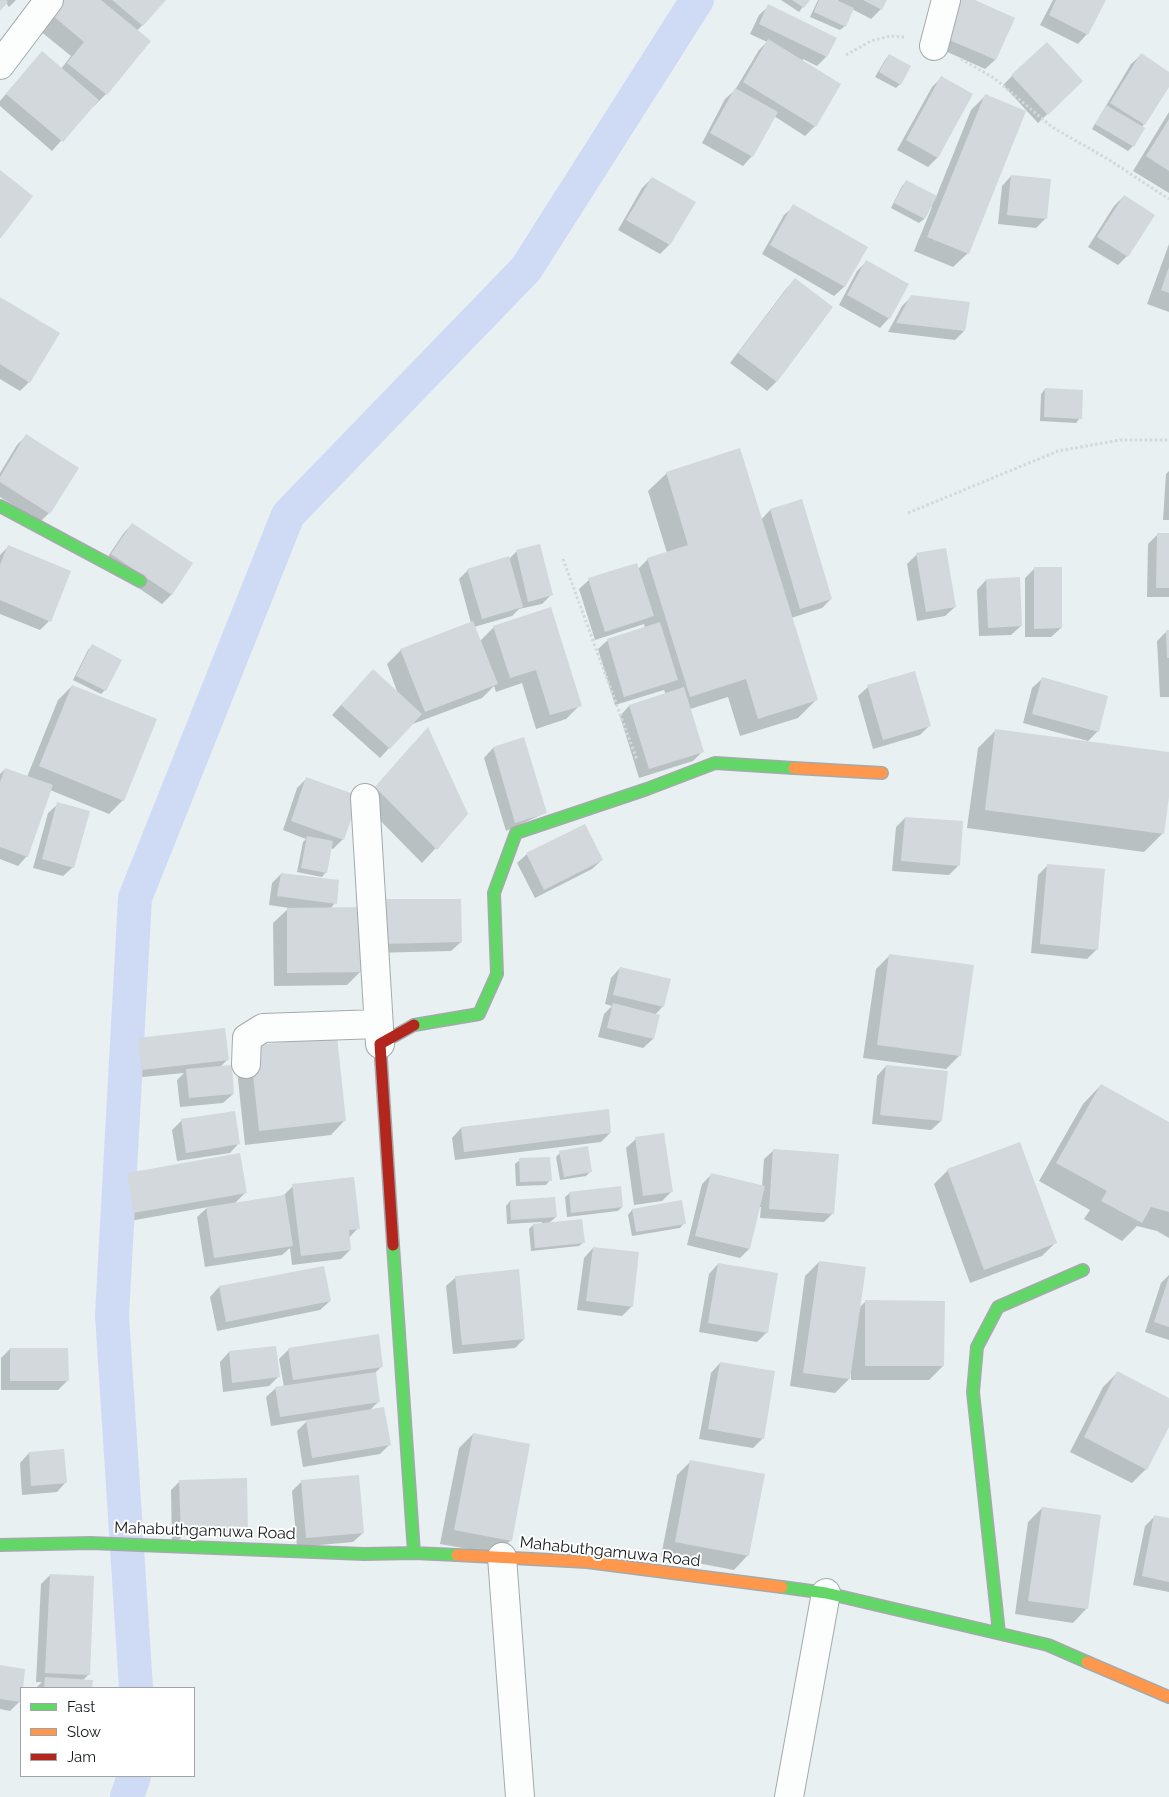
<!DOCTYPE html>
<html>
<head>
<meta charset="utf-8">
<style>
	body { margin:0 }
	#map { position:relative; width:1169px; height:1797px; overflow:hidden; background:#e8f0f2; font-family:Raleway,sans-serif }
	canvas { display:block }
	.legend { position:absolute; left:20px; top:1687px; width:175px; height:90px; box-sizing:border-box; background:#fff; border:1px solid #a1a3a4; margin:0; padding:6px 9px; list-style:none; font-size:15px; color:#14191b }
	.legend li { display:flex; align-items:center; gap:10px; height:25px }
	.legend b { width:25px; border:1px solid #a1a3a4 }
</style>
</head>
<body>
<div id="map">
<canvas width="1169" height="1797"></canvas>
<ul class="legend">
<li><b style="height:6px;background:#63d668"></b>Fast</li>
<li><b style="height:6px;background:#ff974d"></b>Slow</li>
<li><b style="height:6px;background:#b3261e"></b>Jam</li>
</ul>
</div>
<script>
const ctx = document.querySelector('canvas').getContext('2d');
ctx.lineJoin = 'round';
function fill(path, color) { ctx.fillStyle = color; ctx.fill(path, 'evenodd'); }
const shape = rows => new Path2D(rows.map(r => 'M' + r).join(''));
function trace(path, color, width, dash) { ctx.strokeStyle = color; ctx.lineWidth = width; ctx.lineCap = dash ? 'butt' : 'round'; ctx.setLineDash(dash || []); ctx.stroke(path); }
function drawText(font, color, halo, rows, align = 'center') {
  ctx.font = font + ' Raleway,sans-serif'; ctx.lineWidth = 4; ctx.setLineDash([]); ctx.textBaseline = 'middle'; ctx.strokeStyle = halo; ctx.fillStyle = color; for (const [text, x, y, turn = 0] of rows) {
    ctx.save(); ctx.translate(x, y); ctx.rotate((+turn || 0) * Math.PI / 180); ctx.textAlign = isNaN(turn) ? turn : align; if (halo) ctx.strokeText(text, 0, 0); ctx.fillText(text, 0, 0); ctx.restore();
  }
}
fill(shape([
	[0,0,16,0,9,7,6,3,0,9],
	[63,0,164,0,137,31,149,41,106,94,92,108,91,107,52,151,0,106,0,101,33,62,61,69,71,56,39,30],
	[781,0,808,0,799,12],
	[818,0,833,0,837,2,838,0,886,0,881,9,871,19,852,9,845,26,840,30,810,17],
	[972,0,1013,18,995,60,985,69,932,45],
	[1053,0,1104,0,1087,34,1078,44,1040,25],
	[769,6,835,38,826,57,817,66,803,59,802,61,840,85,815,126,805,136,774,116,752,156,743,166,702,143,725,99,735,90,759,50,767,42,750,34,759,15],
	[889,55,900,84,896,88,875,77,885,60],
	[1141,55,1169,73,1169,85,1142,127,1143,128,1133,146,1128,151,1092,129,1131,64],
	[1012,76,1072,91,1038,123,1003,85],
	[941,78,972,95,937,158,928,167,897,150,932,87],
	[985,96,968,253,953,267,914,251,932,207,930,206,924,219,919,223,891,208,902,186,906,182,936,197,971,110],
	[1169,112,1169,193,1133,171],
	[1011,176,1046,218,1036,228,998,224,1002,186],
	[652,178,694,202,669,245,660,254,618,230,642,188],
	[1124,196,1127,256,1118,265,1088,247,1114,206],
	[794,206,866,247,844,287,834,296,762,254,784,215],
	[1169,244,1169,312,1147,304],
	[866,262,889,318,880,328,839,305,857,271],
	[795,279,831,307,776,382,767,391,730,363,786,289],
	[912,296,964,331,955,340,888,332,902,306],
	[0,299,29,382,20,391,0,379],
	[1045,389,1080,418,1076,423,1040,421,1041,394],
	[26,436,49,513,40,522,0,497,0,473,17,445],
	[1169,471,1169,520,1163,520,1166,474],
	[667,473,761,520,770,510,801,501,831,599,822,608,791,618,816,700,798,718,740,736,728,697,690,709,703,751,693,761,639,778,620,716,629,706,666,695,664,690,615,705,598,649,608,640,645,628,644,624,595,640,579,589,589,580,638,569,648,559,667,553,648,491],
	[132,524,172,594,162,604,103,564,123,534],
	[1158,534,1169,535,1169,597,1147,597,1148,544],
	[8,547,49,621,40,630,0,614,0,555],
	[945,549,955,607,945,616,917,621,907,564,916,555],
	[517,551,551,595,542,604,519,609,512,616,474,627,480,641,494,627,580,705,566,719,536,729,522,683,496,692,494,686,482,698,410,725,380,758,332,715,364,680,398,694,387,664,401,650,471,623,459,579,468,570,509,559],
	[1034,569,1061,628,1051,637,1025,637,1025,578],
	[986,580,1021,626,1011,635,979,636,977,590],
	[1167,631,1169,631,1169,697,1160,697,1157,641],
	[92,646,105,690,101,694,73,680,88,650],
	[1042,679,1098,731,1088,741,1023,723,1032,688],
	[72,686,123,800,109,814,50,790,27,856,18,866,0,859,0,774,5,769,27,777,58,700],
	[868,687,929,726,920,735,873,749,858,696],
	[996,730,1169,753,1169,787,1163,833,1144,852,967,828,978,748],
	[523,739,545,813,506,831,484,758,493,748],
	[414,743,467,814,422,863,362,802],
	[306,779,343,839,333,849,331,848,326,872,322,877,297,872,303,842,306,839,283,830,297,788],
	[58,804,73,867,63,876,33,868,48,813],
	[905,818,958,866,949,875,892,871,896,827],
	[527,854,602,860,592,869,535,898,517,863],
	[1048,865,1097,949,1087,959,1031,953,1038,875],
	[281,874,335,903,330,909,361,971,347,985,274,986,273,923,289,908,269,905,272,883],
	[372,910,461,942,451,951,372,953],
	[890,955,960,1055,946,1069,863,1058,876,969],
	[620,968,663,1006,655,1015,659,1016,653,1039,643,1048,598,1037,604,1014,612,1006,605,1004,611,978],
	[138,1039,227,1060,220,1067,233,1094,223,1103,180,1107,177,1080,184,1073,132,1078,129,1049],
	[236,1061,345,1120,331,1135,245,1145],
	[886,1066,946,1073,941,1121,931,1130,872,1124,877,1076],
	[1101,1085,1169,1124,1169,1238,1157,1231,1137,1226,1122,1241,1084,1219,1090,1210,1039,1181,1083,1104],
	[608,1110,610,1133,601,1142,455,1160,452,1138,461,1128],
	[182,1120,239,1143,230,1153,177,1161,172,1130],
	[636,1139,671,1192,662,1201,634,1205,626,1148],
	[774,1150,833,1213,824,1222,760,1218,761,1207,759,1207,749,1249,740,1258,687,1245,702,1184,711,1175,762,1187,764,1159],
	[560,1153,591,1171,586,1176,560,1180,556,1157],
	[520,1160,550,1180,546,1185,516,1186,515,1164],
	[948,1170,1056,1242,1042,1256,970,1283,934,1184],
	[127,1174,246,1192,234,1204,283,1196,293,1186,358,1228,349,1238,350,1250,341,1259,292,1265,290,1248,282,1255,205,1267,197,1217,208,1207,124,1222,118,1184],
	[570,1193,622,1207,618,1211,567,1217,565,1197],
	[510,1201,556,1217,549,1223,584,1242,579,1246,531,1251,529,1229,533,1225,542,1224,542,1222,507,1224,506,1206],
	[632,1210,684,1223,680,1228,632,1236,628,1215],
	[593,1248,632,1306,622,1316,577,1310,584,1258],
	[819,1262,858,1309,866,1301,943,1366,929,1380,851,1380,851,1372,850,1372,849,1379,835,1393,790,1386,805,1276],
	[718,1264,767,1332,757,1342,699,1332,709,1274],
	[1169,1275,1169,1340,1145,1332,1161,1283],
	[456,1277,524,1339,515,1348,453,1354,446,1286],
	[219,1287,330,1301,320,1310,217,1331,210,1297],
	[10,1349,67,1381,58,1390,1,1390,1,1358],
	[289,1349,382,1366,375,1373,379,1401,369,1411,389,1445,380,1454,303,1467,297,1431,308,1420,271,1426,266,1397,276,1388,284,1387,279,1359],
	[229,1352,278,1377,269,1386,223,1392,220,1362],
	[720,1363,763,1438,753,1448,699,1439,711,1373],
	[1117,1373,1169,1399,1169,1424,1146,1469,1132,1483,1070,1452,1103,1387],
	[473,1434,511,1540,497,1554,440,1544,459,1448],
	[63,1451,66,1482,57,1492,22,1495,20,1463,29,1453],
	[691,1461,748,1555,734,1570,661,1556,677,1475],
	[245,1479,172,1546,171,1490,180,1481],
	[301,1482,363,1533,353,1542,297,1547,292,1491],
	[1042,1508,1087,1608,1073,1623,1015,1614,1028,1522],
	[1155,1516,1169,1519,1169,1592,1133,1585,1145,1526],
	[50,1575,89,1674,83,1680,91,1681,91,1688,36,1688,42,1682,36,1682,41,1584],
	[0,1666,24,1670,20,1701,10,1711,0,1709]
]), '#0003');
trace(shape([
	[136,1688,112,1315,135,898,288,515,526,269,697,0],
	[127,1797,134,1776]
]), '#cfdbf5', 34);
fill(shape([
	[0,0,6,0,8,2,0,11],
	[64,0,101,0,151,41,107,95,67,63,84,42,52,15],
	[112,0,166,0,143,26],
	[792,0,810,0,804,8],
	[819,0,836,0,854,8,846,27,814,12],
	[863,0,887,0,882,10],
	[956,0,975,0,1015,18,996,60,940,36],
	[1056,0,1106,0,1088,35,1049,15],
	[768,4,837,38,827,57,759,24],
	[768,39,841,84,816,127,743,82],
	[1047,42,1083,81,1048,115,1011,75],
	[42,51,99,100,63,142,6,94],
	[1141,53,1169,72,1169,87,1145,125,1110,103],
	[889,54,911,66,901,85,879,72],
	[941,76,973,94,938,158,906,140],
	[735,88,778,112,753,157,710,133],
	[985,94,1026,111,969,254,927,237],
	[1106,105,1145,128,1134,147,1095,124],
	[1169,119,1169,171,1146,156],
	[0,170,33,196,0,239],
	[1011,175,1051,179,1047,219,1007,215],
	[652,177,696,202,670,245,626,220],
	[906,180,937,196,925,219,894,203],
	[1124,195,1155,215,1128,257,1097,237],
	[793,204,868,247,845,287,770,245],
	[866,260,909,284,890,319,847,295],
	[1169,267,1169,293,1161,290],
	[795,278,833,307,777,382,738,353],
	[911,295,970,302,965,331,896,323],
	[0,297,60,333,30,383,0,364],
	[1045,388,1083,390,1082,419,1044,417],
	[26,434,79,468,50,514,0,482,0,477],
	[740,448,818,700,758,719,746,679,690,697,647,558,688,545,666,472],
	[802,499,832,599,800,609,770,509],
	[132,523,193,563,172,595,111,554],
	[1157,533,1169,533,1169,588,1156,588],
	[540,544,553,595,528,602,516,550],
	[8,545,71,571,51,622,0,600,0,565],
	[946,548,956,607,926,612,916,553],
	[509,556,523,607,482,619,467,569],
	[637,563,654,616,605,632,588,578],
	[1034,567,1062,567,1062,628,1034,629],
	[1020,577,1022,626,988,628,986,579],
	[551,607,582,706,550,715,536,670,510,678,493,626],
	[473,621,498,684,425,712,400,649],
	[660,622,678,680,624,697,607,639],
	[1166,630,1169,630,1169,658,1167,658],
	[92,644,122,660,106,691,76,676],
	[373,669,422,714,390,749,341,705],
	[915,671,931,726,883,740,867,685],
	[1042,677,1108,696,1099,732,1032,714],
	[72,685,157,719,124,801,39,766],
	[684,687,704,752,649,769,629,705],
	[428,727,468,814,437,850,375,787],
	[995,729,1169,752,1169,797,1164,834,985,810],
	[524,737,547,813,515,823,493,747],
	[5,768,53,785,28,857,0,847,0,782],
	[306,777,359,796,344,840,291,821],
	[57,802,90,811,74,868,42,859],
	[905,817,963,821,960,866,901,861],
	[585,824,603,860,544,890,526,853],
	[307,836,333,841,327,873,301,868],
	[1047,864,1105,869,1098,950,1040,944],
	[281,873,339,880,337,904,277,896],
	[381,899,461,899,462,942,381,944],
	[361,907,362,972,287,973,287,908],
	[889,954,974,965,961,1056,877,1045],
	[620,967,671,979,664,1007,613,995],
	[613,1003,660,1015,654,1039,607,1028],
	[225,1028,229,1060,141,1070,138,1038],
	[337,1036,346,1121,259,1131,250,1046],
	[232,1065,234,1094,189,1098,186,1069],
	[886,1065,948,1071,942,1121,880,1115],
	[1101,1084,1169,1122,1169,1212,1151,1207,1142,1223,1101,1201,1107,1191,1056,1163],
	[609,1109,611,1133,464,1152,461,1127],
	[235,1111,240,1144,186,1153,181,1119],
	[664,1133,673,1192,643,1196,635,1137],
	[1020,1142,1057,1243,984,1270,947,1169],
	[588,1146,592,1172,564,1177,559,1151],
	[773,1149,839,1154,834,1214,769,1209],
	[240,1153,247,1193,133,1213,127,1173],
	[550,1157,552,1181,520,1182,519,1158],
	[711,1173,765,1186,750,1249,695,1236],
	[354,1177,360,1229,349,1230,351,1250,301,1256,292,1184],
	[621,1186,623,1207,571,1213,569,1192],
	[285,1195,293,1246,214,1258,206,1207],
	[555,1197,557,1217,511,1220,510,1200],
	[682,1200,686,1224,636,1232,632,1209],
	[582,1219,585,1243,535,1248,533,1224],
	[593,1247,639,1252,633,1307,586,1301],
	[819,1261,866,1267,850,1379,803,1373],
	[718,1263,778,1273,768,1333,708,1323],
	[324,1266,331,1301,226,1322,219,1286],
	[519,1269,525,1339,462,1345,455,1276],
	[1169,1277,1169,1327,1154,1322],
	[865,1300,945,1301,944,1366,865,1366],
	[379,1334,383,1367,293,1380,288,1348],
	[276,1346,280,1377,232,1383,229,1351],
	[10,1348,68,1348,69,1381,10,1381],
	[720,1362,775,1371,764,1439,708,1429],
	[1117,1371,1169,1398,1169,1427,1147,1470,1084,1437],
	[376,1372,380,1402,280,1417,275,1387],
	[384,1407,391,1445,312,1458,306,1420],
	[473,1433,530,1444,512,1541,454,1530],
	[64,1449,67,1483,31,1486,29,1452],
	[690,1460,765,1474,749,1556,675,1542],
	[359,1475,364,1533,306,1538,301,1480],
	[247,1478,248,1535,181,1537,179,1480],
	[1042,1507,1101,1515,1088,1609,1028,1601],
	[1154,1515,1169,1518,1169,1582,1142,1576],
	[50,1574,94,1576,90,1675,45,1673],
	[0,1665,25,1669,23,1688,21,1688,21,1702,0,1699],
	[45,1677,93,1680,92,1688,44,1688]
]), '#d2d8db');
const street = shape([
	[934,46,946,0],
	[0,65,49,0],
	[365,798,380,1044],
	[246,1064,247,1038,263,1028,378,1024],
	[502,1557,520,1797],
	[789,1797,826,1593]
]);
const fast = shape([
	[0,506,140,581],
	[414,1025,479,1014,497,974,494,893,516,833,647,789,715,763,794,768],
	[393,1245,414,1553],
	[0,1545,90,1543,364,1554,414,1553,457,1555],
	[782,1587,826,1593,1048,1645,1087,1662],
	[999,1633,973,1392,977,1347,998,1307,1083,1270]
]);
const slow = shape([
	[794,768,882,773],
	[457,1555,587,1562,782,1587],
	[1087,1662,1169,1697]
]);
const jam = shape([
	[393,1245,380,1044,414,1025]
]);
trace(street, '#a4aaac', 30);
trace(fast, '#a4aaac', 14);
trace(slow, '#a4aaac', 14);
trace(jam, '#a4aaac', 14);
trace(shape([
	[846,55,871,41,890,36,904,37],
	[961,59,994,78,1052,127,1106,158,1169,199],
	[908,513,1058,451,1120,440,1169,440],
	[563,559,637,760]
]), '#d5d7d8', 3, [2.5, 2.5]);
trace(street, '#fcfdfd', 28);
trace(fast, '#63d668', 11);
trace(slow, '#ff974d', 11);
trace(jam, '#b3261e', 11);
drawText('16px', '#14191b', '#fff', [
	["Mahabuthgamuwa Road",205,1531,2],
	["Mahabuthgamuwa Road",610,1552,6]
]);
</script>
</body>
</html>
